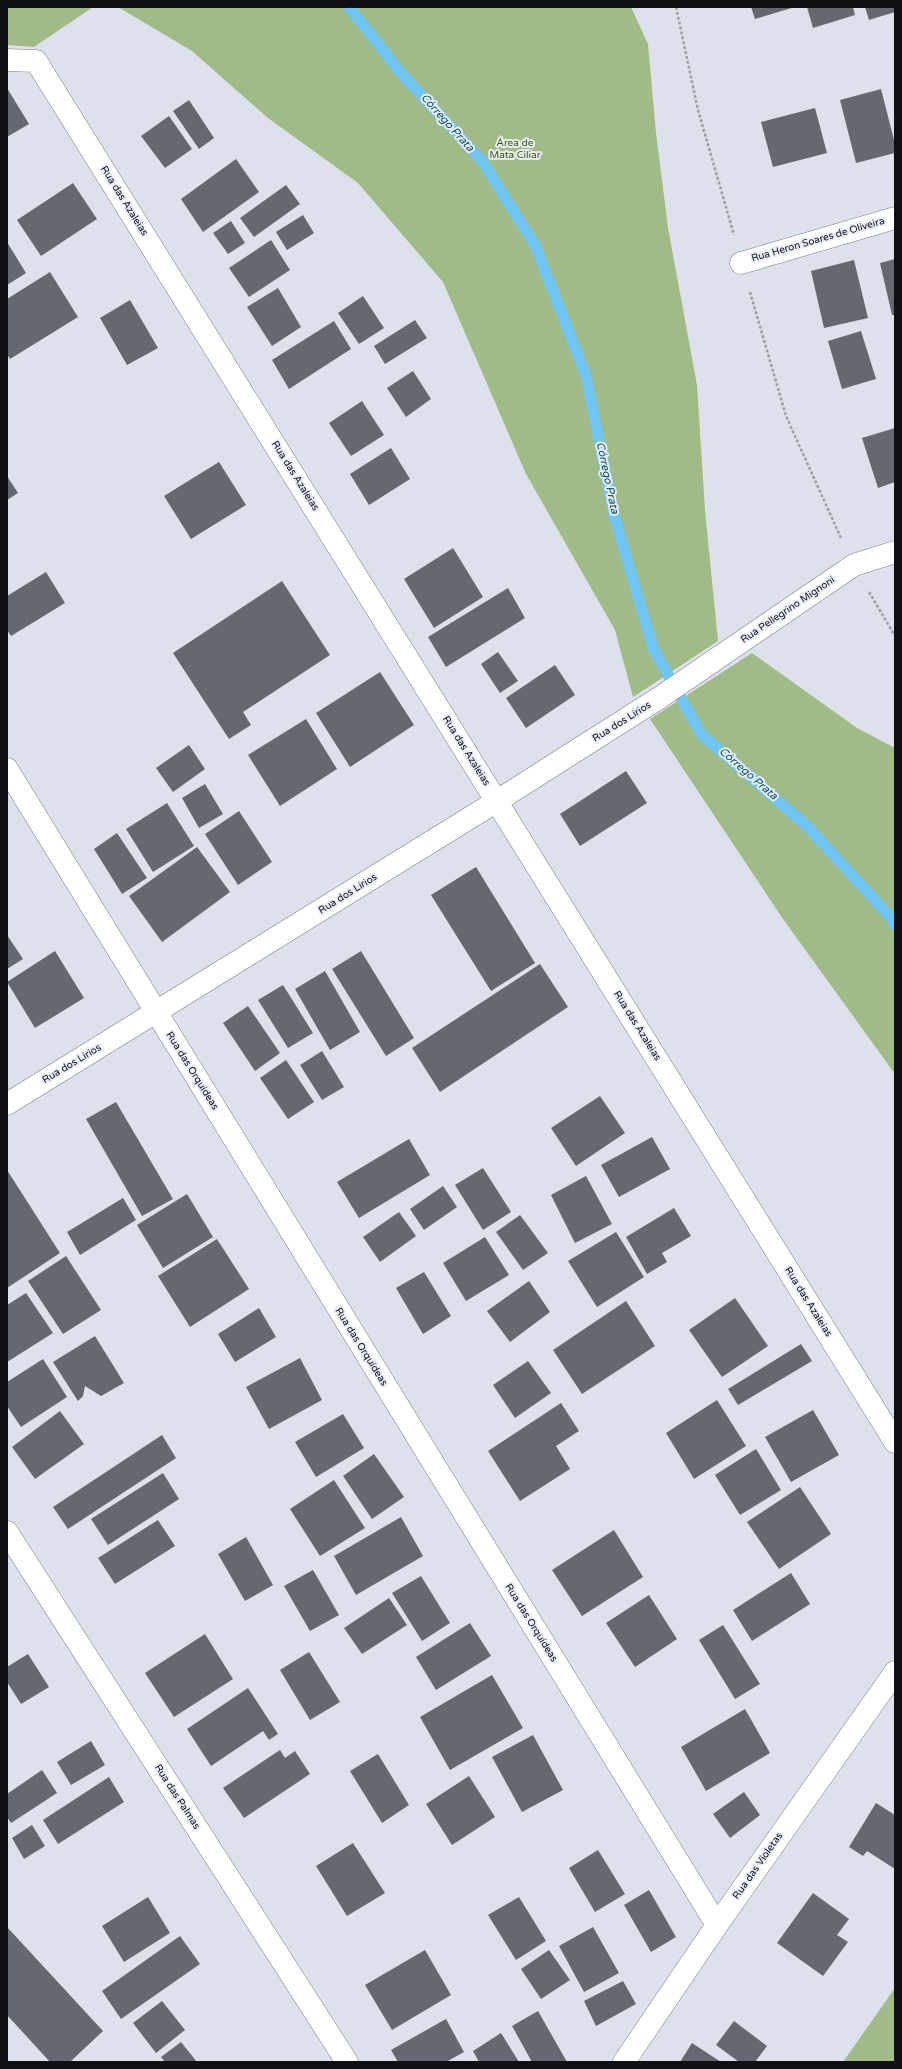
<!DOCTYPE html>
<html>
<head>
<meta charset="utf-8">
<style>
	body { margin:0 }
	#map { position:relative; width:902px; height:2069px; overflow:hidden; background:#dce1eb; font-family:"Varela Round",sans-serif }
	canvas { display:block }
	.frame { position:absolute; inset:0; border:8px solid #0f1014; pointer-events:none }
</style>
</head>
<body>
<div id="map">
<canvas width="902" height="2069"></canvas>
<div class="frame"></div>
</div>
<script>
const ctx = document.querySelector('canvas').getContext('2d');
ctx.lineJoin = 'round';
function fill(path, color) { ctx.fillStyle = color; ctx.fill(path, 'evenodd'); }
const shape = rows => new Path2D(rows.map(r => 'M' + r).join(''));
function trace(path, color, width, dash) { ctx.strokeStyle = color; ctx.lineWidth = width; ctx.lineCap = dash ? 'butt' : 'round'; ctx.setLineDash(dash || []); ctx.stroke(path); }
function drawText(font, color, halo, rows, align = 'center') {
  ctx.font = font + ' "Varela Round",sans-serif'; ctx.lineWidth = 4; ctx.setLineDash([]); ctx.textBaseline = 'middle'; ctx.strokeStyle = halo; ctx.fillStyle = color; for (const [text, x, y, turn = 0] of rows) {
    ctx.save(); ctx.translate(x, y); ctx.rotate((+turn || 0) * Math.PI / 180); ctx.textAlign = isNaN(turn) ? turn : align; if (halo) ctx.strokeText(text, 0, 0); ctx.fillText(text, 0, 0); ctx.restore();
  }
}
fill(shape([
	[7,7,93,7,34,47,7,45],
	[118,7,631,7,648,44,656,133,668,228,697,385,705,511,718,641,633,697,615,630,526,474,443,282,358,183,268,118,192,51],
	[752,653,857,728,895,748,895,1074,783,919,650,719],
	[895,1988,895,2062,843,2062]
]), '#a0bb85');
trace(shape([
	[349,7,401,73,482,161,535,245,586,376,614,515,653,648,701,734,808,827,892,919,895,926]
]), '#6fc6f4', 11);
fill(shape([
	[751,7,795,7,755,19],
	[807,7,853,7,855,15,813,28],
	[865,7,895,7,895,12,869,20],
	[7,88,29,124,7,137],
	[881,89,895,144,895,153,856,163,840,100],
	[189,100,214,138,199,149,173,111],
	[815,108,827,153,773,167,761,122],
	[169,116,192,149,165,168,141,136],
	[236,159,259,192,203,232,181,199],
	[73,183,97,219,41,256,17,220],
	[286,185,300,204,254,237,240,218],
	[303,215,314,233,287,250,276,232],
	[231,221,245,243,228,254,213,233],
	[271,240,290,270,249,297,229,268],
	[7,242,26,273,7,285],
	[895,259,895,315,892,315,880,263],
	[854,260,868,318,824,328,811,271],
	[50,272,78,317,10,359,7,354,7,299],
	[278,288,301,327,272,346,247,307],
	[363,296,384,328,359,344,338,313],
	[130,300,158,348,127,365,100,318],
	[415,320,427,338,385,364,374,346],
	[334,321,351,349,289,389,272,360],
	[861,331,876,379,842,389,828,341],
	[413,371,431,399,406,417,387,388],
	[362,401,384,435,351,456,329,423],
	[895,428,895,482,878,488,862,438],
	[391,448,410,479,369,505,350,474],
	[219,462,246,505,191,539,164,496],
	[7,476,18,493,7,500],
	[453,548,483,597,434,628,404,579],
	[46,572,65,603,11,636,7,630,7,596],
	[282,581,330,655,243,712,251,725,229,739,173,653],
	[508,588,525,618,446,667,428,637],
	[498,652,518,681,500,693,481,664],
	[555,665,575,695,526,728,506,698],
	[380,672,414,725,350,767,316,713],
	[306,719,337,769,280,806,248,755],
	[189,745,205,769,173,792,156,768],
	[626,771,647,803,580,846,560,814],
	[205,784,223,814,199,828,182,798],
	[167,803,194,846,153,872,126,829],
	[239,811,272,862,238,885,205,834],
	[117,833,147,878,122,894,94,849],
	[197,847,230,892,162,942,129,896],
	[476,867,535,963,491,991,431,895],
	[7,935,23,959,7,969],
	[55,951,84,998,35,1028,7,982],
	[361,951,414,1038,386,1056,332,969],
	[540,964,568,1007,440,1092,412,1048],
	[325,971,360,1032,330,1050,295,989],
	[283,985,313,1033,288,1048,258,1000],
	[248,1006,280,1053,255,1071,223,1023],
	[322,1051,344,1087,322,1100,300,1065],
	[286,1060,314,1102,288,1119,260,1078],
	[600,1096,625,1133,576,1166,551,1128],
	[116,1102,173,1199,142,1216,86,1119],
	[652,1137,670,1169,619,1197,601,1165],
	[409,1139,430,1175,359,1218,337,1182],
	[483,1168,511,1212,483,1230,455,1185],
	[7,1170,60,1253,7,1288],
	[586,1176,612,1224,575,1243,551,1195],
	[443,1186,457,1207,424,1230,410,1209],
	[187,1194,213,1237,163,1268,137,1225],
	[123,1198,136,1220,80,1255,67,1232],
	[674,1208,691,1236,662,1253,667,1262,647,1274,626,1237],
	[399,1212,416,1236,380,1262,363,1237],
	[520,1215,548,1253,523,1270,496,1232],
	[616,1232,644,1277,597,1307,568,1261],
	[485,1237,509,1275,466,1301,443,1263],
	[217,1239,249,1289,190,1327,158,1276],
	[66,1256,101,1310,63,1334,28,1281],
	[424,1272,451,1316,423,1334,396,1288],
	[529,1281,550,1312,510,1342,487,1311],
	[26,1293,53,1333,7,1362,7,1305],
	[735,1298,768,1346,722,1377,689,1330],
	[626,1301,655,1346,582,1394,553,1350],
	[259,1308,276,1337,235,1362,218,1334],
	[95,1336,124,1383,101,1396,85,1386,83,1396,78,1401,53,1362],
	[801,1344,812,1361,738,1405,728,1389],
	[300,1358,322,1400,269,1429,246,1387],
	[43,1359,67,1397,21,1427,7,1406,7,1382],
	[528,1361,551,1393,515,1418,493,1385],
	[717,1400,746,1446,694,1479,666,1433],
	[561,1403,579,1431,556,1446,570,1469,520,1501,488,1451],
	[813,1410,839,1455,791,1482,765,1437],
	[60,1411,84,1444,35,1479,12,1447],
	[343,1414,364,1448,316,1477,295,1442],
	[162,1435,176,1458,68,1529,53,1507],
	[756,1449,781,1490,740,1515,715,1475],
	[374,1454,404,1497,372,1519,343,1476],
	[163,1473,179,1499,108,1545,91,1519],
	[334,1480,365,1528,320,1556,290,1509],
	[800,1487,831,1534,779,1569,747,1522],
	[401,1517,423,1556,356,1595,334,1556],
	[158,1520,175,1546,115,1584,98,1558],
	[614,1530,643,1577,582,1616,552,1570],
	[246,1537,273,1585,245,1601,218,1554],
	[313,1570,339,1615,310,1631,284,1586],
	[791,1573,810,1604,752,1641,733,1610],
	[421,1576,450,1623,422,1641,392,1593],
	[649,1595,677,1639,635,1667,606,1623],
	[389,1598,407,1625,362,1654,344,1628],
	[470,1623,491,1656,436,1690,416,1657],
	[723,1625,760,1684,735,1699,699,1640],
	[205,1634,233,1679,174,1717,145,1673],
	[309,1652,340,1702,310,1720,280,1670],
	[28,1654,49,1687,21,1704,7,1682,7,1667],
	[492,1675,523,1728,450,1770,420,1717],
	[248,1688,278,1734,269,1740,263,1731,211,1766,187,1729],
	[745,1709,770,1753,706,1791,681,1747],
	[533,1735,563,1790,522,1812,492,1757],
	[91,1741,105,1765,71,1785,57,1762],
	[280,1750,285,1758,295,1751,310,1774,244,1818,223,1788],
	[378,1754,409,1805,382,1823,350,1771],
	[42,1770,57,1793,11,1823,7,1817,7,1794],
	[469,1776,495,1817,452,1845,426,1804],
	[109,1777,124,1802,58,1844,43,1820],
	[744,1792,760,1815,730,1838,713,1814],
	[876,1803,895,1815,895,1869,867,1851,863,1856,849,1847],
	[32,1825,45,1846,24,1859,12,1838],
	[353,1843,385,1893,347,1916,316,1866],
	[598,1850,625,1894,595,1912,569,1868],
	[649,1890,676,1937,651,1952,624,1905],
	[813,1893,849,1919,837,1935,848,1942,823,1976,777,1943],
	[148,1897,170,1933,124,1962,102,1926],
	[519,1897,546,1941,516,1960,488,1915],
	[7,1927,103,2031,70,2062,50,2062,7,2015],
	[593,1927,619,1973,584,1992,559,1946],
	[180,1936,200,1964,121,2019,102,1991],
	[425,1950,451,1995,392,2030,365,1985],
	[549,1950,570,1980,541,1999,521,1969],
	[623,1981,636,2004,596,2026,584,2001],
	[162,2001,185,2030,156,2053,133,2023],
	[538,2011,567,2062,532,2062,512,2026],
	[446,2019,464,2052,446,2062,398,2062,391,2050],
	[734,2021,767,2046,755,2062,739,2062,716,2045],
	[501,2033,519,2062,479,2062,473,2051],
	[181,2042,197,2062,165,2062,161,2057],
	[692,2043,721,2062,680,2062]
]), '#646871');
const minor = shape([
	[7,60,36,61,895,1442],
	[741,263,895,218],
	[7,769,717,1925],
	[7,1104,497,801,659,698,854,565,895,552],
	[7,1532,347,2062],
	[624,2062,717,1925,895,1672]
]);
trace(minor, '#7a7e88', 23);
trace(shape([
	[676,7,698,110,734,235],
	[750,292,786,416,841,538],
	[869,592,895,636]
]), '#9ca0a8', 2.5, [3, 2]);
trace(minor, '#fff', 22);
drawText('10px', '#375603', '#e9eef9', [
	["Área de",515,143],
	["Mata Ciliar",515,155]
]);
drawText('10px', '#0f1014', '#e9eef9', [
	["Rua das Azaleias",124,201,58],
	["Rua Heron Soares de Oliveira",818,240,-16],
	["Rua das Azaleias",295,476,58],
	["Rua Pellegrino Mignoni",788,610,-34],
	["Rua dos Lírios",622,722,-32],
	["Rua das Azaleias",466,751,58],
	["Rua dos Lírios",348,894,-32],
	["Rua das Azaleias",637,1026,58],
	["Rua dos Lírios",72,1064,-31],
	["Rua das Orquídeas",192,1071,58],
	["Rua das Azaleias",808,1302,58],
	["Rua das Orquídeas",361,1347,58],
	["Rua das Orquídeas",531,1623,58],
	["Rua das Palmas",177,1797,57],
	["Rua das Violetas",758,1866,-55]
]);
drawText('italic 11px', '#004c6a', '#e9eef9', [
	["Córrego Prata",447,123,48],
	["Córrego Prata",607,478,78],
	["Córrego Prata",748,774,41]
]);
</script>
</body>
</html>
